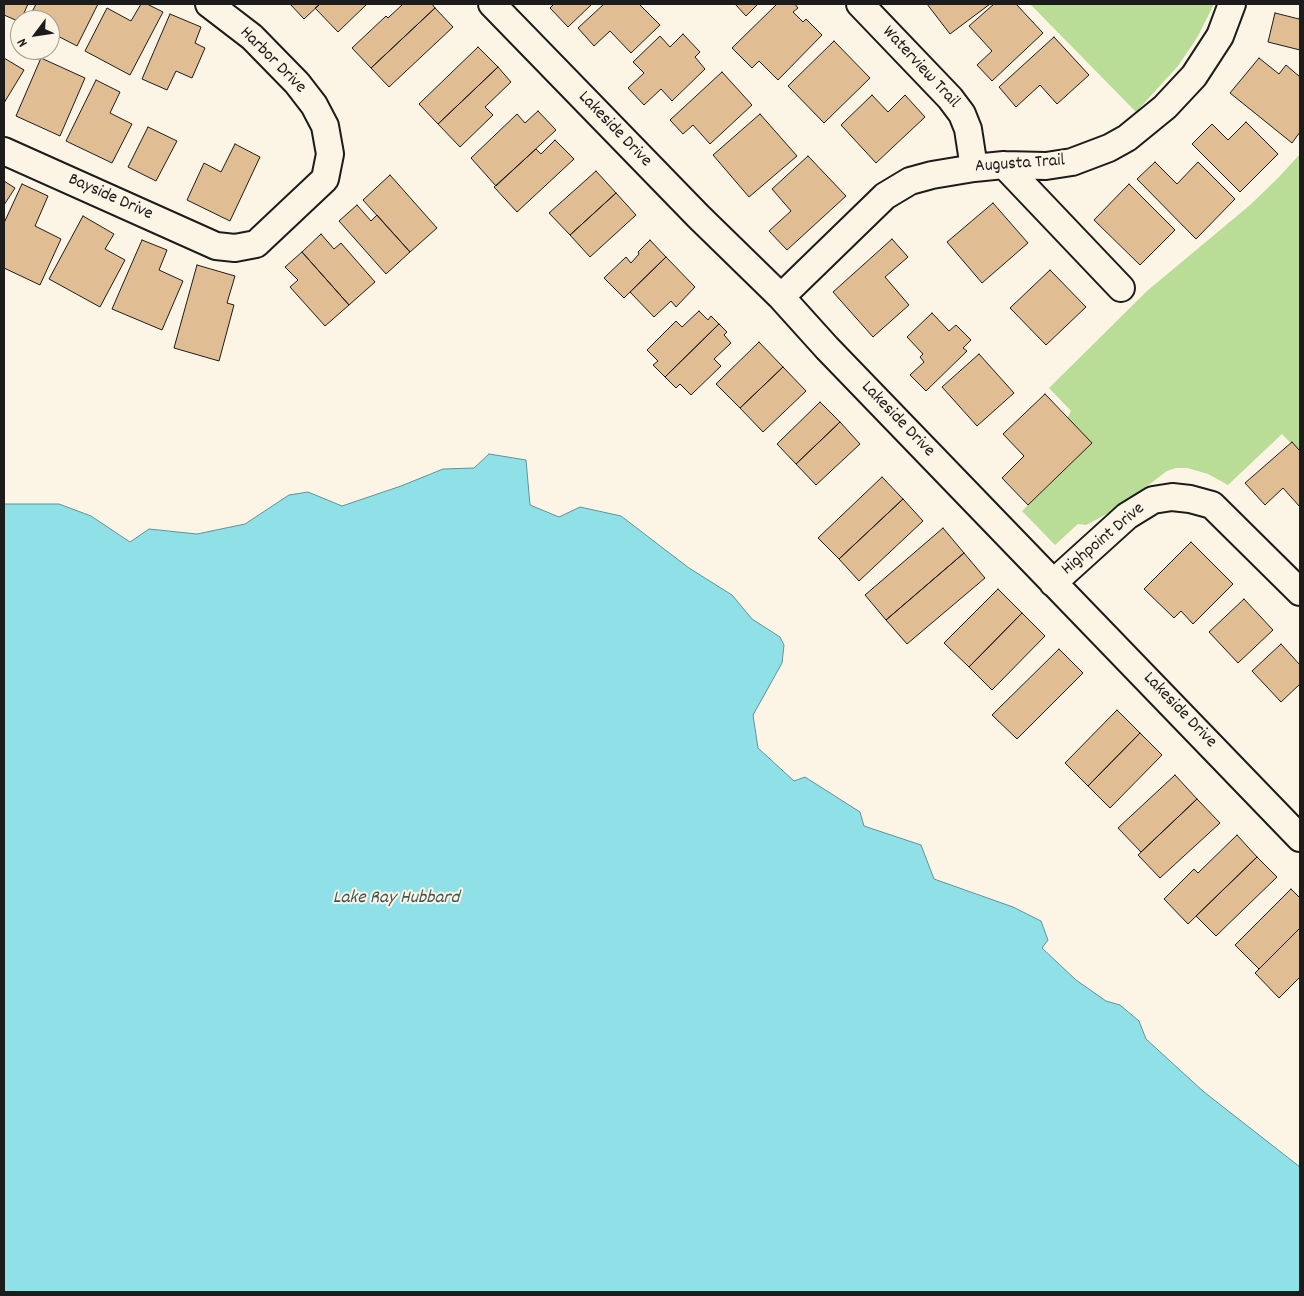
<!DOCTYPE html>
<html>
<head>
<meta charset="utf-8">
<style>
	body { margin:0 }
	#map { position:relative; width:1304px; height:1296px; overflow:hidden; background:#fcf5e5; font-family:Dekko,sans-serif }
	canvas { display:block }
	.frame { position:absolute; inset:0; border:5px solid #1c1c1c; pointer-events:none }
	.north { position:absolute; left:10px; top:10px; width:50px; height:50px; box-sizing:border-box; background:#fcf5e5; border:1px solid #a29e95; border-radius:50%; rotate:239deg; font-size:14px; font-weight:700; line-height:20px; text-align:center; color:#1c1c1c }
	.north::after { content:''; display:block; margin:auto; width:18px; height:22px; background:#1c1c1c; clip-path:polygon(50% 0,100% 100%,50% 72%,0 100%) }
</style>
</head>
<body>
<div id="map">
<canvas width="1304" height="1296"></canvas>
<div class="frame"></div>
<div class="north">N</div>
</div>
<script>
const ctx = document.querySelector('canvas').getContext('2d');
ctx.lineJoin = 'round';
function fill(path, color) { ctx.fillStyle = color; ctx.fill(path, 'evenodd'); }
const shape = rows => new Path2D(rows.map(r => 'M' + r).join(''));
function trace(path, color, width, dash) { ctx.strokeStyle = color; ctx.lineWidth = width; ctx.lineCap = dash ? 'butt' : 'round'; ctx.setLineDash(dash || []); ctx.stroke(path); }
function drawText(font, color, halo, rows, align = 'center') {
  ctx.font = font + ' Dekko,sans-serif'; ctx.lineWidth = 4; ctx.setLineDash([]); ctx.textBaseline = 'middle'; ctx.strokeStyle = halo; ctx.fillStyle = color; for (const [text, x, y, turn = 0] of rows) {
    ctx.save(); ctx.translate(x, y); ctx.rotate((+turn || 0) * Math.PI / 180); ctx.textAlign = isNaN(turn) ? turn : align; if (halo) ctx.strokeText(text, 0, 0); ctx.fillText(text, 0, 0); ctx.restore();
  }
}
fill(shape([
	[1030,4,1214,4,1198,36,1178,66,1136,112],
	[1300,154,1300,453,1282,434,1228,485,1208,474,1187,468,1176,468,1167,471,1118,508,1086,525,1078,524,1055,545,1022,511,1071,463,1066,421,1071,411,1049,388,1147,291,1250,205,1278,178]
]), '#b9dd97');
const water = shape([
	[489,454,526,460,530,505,559,517,580,507,621,516,689,568,732,595,752,619,780,637,784,645,782,663,753,715,758,748,794,781,805,777,860,812,864,826,921,845,934,879,1013,907,1041,921,1048,940,1042,948,1076,980,1106,1001,1120,1005,1139,1021,1146,1039,1204,1092,1300,1167,1300,1292,4,1292,4,504,59,504,91,516,130,542,149,529,197,534,245,524,289,495,308,492,342,506,401,486,443,469,474,468,489,454]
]);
fill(water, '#8fe1e7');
trace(water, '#619296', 1);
const building = shape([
	[4,4,28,4,20,22,4,15,4,4],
	[36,4,98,4,77,46,50,32,50,20,28,20,36,4],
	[141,4,147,4,163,12,130,75,85,51,107,8,131,21,141,4],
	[290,4,320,4,304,19,290,4],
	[320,4,367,4,338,32,315,8,320,4],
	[403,4,432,4,435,8,371,68,352,48,386,16,388,18,403,4],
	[554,4,592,4,568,27,550,8,554,4],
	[604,4,639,4,660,25,631,53,610,31,594,46,578,28,604,4],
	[735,4,758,4,746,16,735,4],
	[777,4,795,4,798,8,793,12,803,22,806,19,822,35,778,80,759,61,752,68,732,48,777,4],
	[927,4,990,4,950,34,927,4],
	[994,4,1016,4,1043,33,992,81,977,65,992,51,969,26,994,4],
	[435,8,453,27,389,87,371,68,435,8],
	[1275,13,1299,19,1300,15,1300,50,1268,42,1275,13],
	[170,14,201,27,195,43,205,48,192,78,176,71,167,90,142,79,170,14],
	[683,34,700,52,695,57,705,69,672,101,661,89,644,105,628,88,644,73,633,62,660,36,670,47,683,34],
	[1054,37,1089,75,1057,104,1040,85,1016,107,999,87,1054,37],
	[834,41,870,78,824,123,788,86,834,41],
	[478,47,498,67,438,124,419,104,478,47],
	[4,58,24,70,4,103,4,58],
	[41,58,85,78,60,136,16,116,41,58],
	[1259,58,1279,74,1286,65,1300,77,1300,132,1292,143,1230,93,1259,58],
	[498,67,511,82,485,107,493,115,460,147,438,124,498,67],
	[722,72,752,105,710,144,693,125,683,134,670,120,722,72],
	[96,80,120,92,110,113,132,124,112,163,66,141,96,80],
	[872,95,888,112,905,95,925,117,876,163,841,125,872,95],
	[538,111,556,130,496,186,471,158,517,114,525,123,538,111],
	[760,114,797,156,749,197,713,155,760,114],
	[1246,122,1278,154,1240,192,1192,144,1212,124,1228,140,1246,122],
	[148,127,177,141,156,181,128,167,148,127],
	[555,140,574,159,517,212,494,187,536,149,541,154,555,140],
	[235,144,260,157,230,221,187,200,204,163,221,172,235,144],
	[808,156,846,196,787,250,769,231,791,211,772,189,808,156],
	[1155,162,1177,184,1198,162,1235,199,1196,239,1137,179,1155,162],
	[596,171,616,193,570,235,549,213,596,171],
	[390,175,437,228,410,252,363,200,390,175],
	[4,181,15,188,4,205,4,181],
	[22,184,48,196,35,226,61,239,40,285,4,268,4,223,22,184],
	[1129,184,1175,230,1140,265,1094,220,1129,184],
	[616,193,636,215,590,257,570,235,616,193],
	[993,203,1028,243,982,283,947,242,993,203],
	[357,205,371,221,377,215,410,252,386,274,339,221,357,205],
	[83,216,114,234,105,249,125,260,100,307,49,279,83,216],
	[321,234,334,249,341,243,375,282,349,305,302,252,321,234],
	[892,239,908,257,885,277,909,305,873,337,833,292,892,239],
	[142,240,167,250,159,270,183,281,162,330,112,309,142,240],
	[650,240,666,257,624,298,604,278,626,257,631,263,639,254,638,252,650,240],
	[302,252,349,305,325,326,290,287,298,280,285,267,302,252],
	[666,257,695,287,676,307,671,301,654,317,630,292,666,257],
	[197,265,235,276,227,303,234,305,219,361,174,348,197,265],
	[1050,270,1086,307,1046,345,1010,308,1050,270],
	[699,311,708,320,711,316,719,324,665,377,653,365,658,361,647,350,676,321,682,327,699,311],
	[932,313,949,331,956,325,971,340,963,348,967,351,926,391,910,375,924,362,920,357,923,354,907,337,932,313],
	[719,324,727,332,724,335,731,343,714,359,721,366,691,395,680,384,676,388,665,377,719,324],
	[759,342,783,367,740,408,716,384,759,342],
	[979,354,1014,393,977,426,942,387,979,354],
	[783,367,806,391,763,432,740,408,783,367],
	[1045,394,1092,443,1028,505,1002,478,1024,456,1003,434,1045,394],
	[820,402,840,422,796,464,777,444,820,402],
	[840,422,860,444,816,485,796,464,840,422],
	[1292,442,1300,451,1300,507,1283,488,1265,505,1245,483,1292,442],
	[882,477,903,499,839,559,818,538,882,477],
	[903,499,923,521,859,581,839,559,903,499],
	[943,528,964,553,886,620,865,595,943,528],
	[1191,542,1233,584,1193,624,1181,611,1174,618,1144,589,1191,542],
	[964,553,985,578,907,644,886,620,964,553],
	[998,589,1022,613,969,667,944,643,998,589],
	[1244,599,1273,630,1238,663,1209,632,1244,599],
	[1022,613,1045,636,992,690,969,667,1022,613],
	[1281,644,1300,665,1300,684,1281,702,1252,671,1281,644],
	[1059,649,1083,673,1017,739,992,715,1059,649],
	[1117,710,1140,733,1088,786,1065,763,1117,710],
	[1140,733,1162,755,1110,808,1088,786,1140,733],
	[1175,775,1197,799,1141,852,1118,828,1175,775],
	[1197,799,1220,823,1160,878,1138,855,1197,799],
	[1237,835,1257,857,1188,924,1164,899,1194,869,1198,873,1237,835],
	[1257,857,1277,877,1216,936,1196,916,1257,857],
	[1291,889,1300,898,1300,928,1259,969,1235,945,1291,889],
	[1300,928,1300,977,1279,998,1255,973,1300,928]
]);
fill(building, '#e0bd92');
trace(building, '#1c1c1c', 1);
const minor = shape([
	[492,4,699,217,781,297,827,348,1300,838],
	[860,4,950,98,962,114,968,129,974,168],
	[4,151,216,246,235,248,256,244,325,179,330,154,325,126,314,105,297,83,252,37,209,4],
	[1004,165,1121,288],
	[781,297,885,196,910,181,932,175,974,168,1004,165,1046,166,1072,162,1109,148,1127,138,1165,107,1194,76,1220,36,1232,4],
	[1053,583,1127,516,1153,500,1172,497,1190,499,1212,505,1300,592]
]);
trace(minor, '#1c1c1c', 30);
trace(minor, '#fcf5e5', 26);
drawText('18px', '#1c1c1c', '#fcf5e5', [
	["Harbor Drive",272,61,45],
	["Waterview Trail",920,68,47],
	["Lakeside Drive",614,130,46],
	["Augusta Trail",1020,165,-4],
	["Bayside Drive",110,198,24],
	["Lakeside Drive",897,420,46],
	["Highpoint Drive",1104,540,-40],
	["Lakeside Drive",1179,711,46]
]);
drawText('italic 19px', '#3e5759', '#fcf5e5', [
	["Lake Ray Hubbard",396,899]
]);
</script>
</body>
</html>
